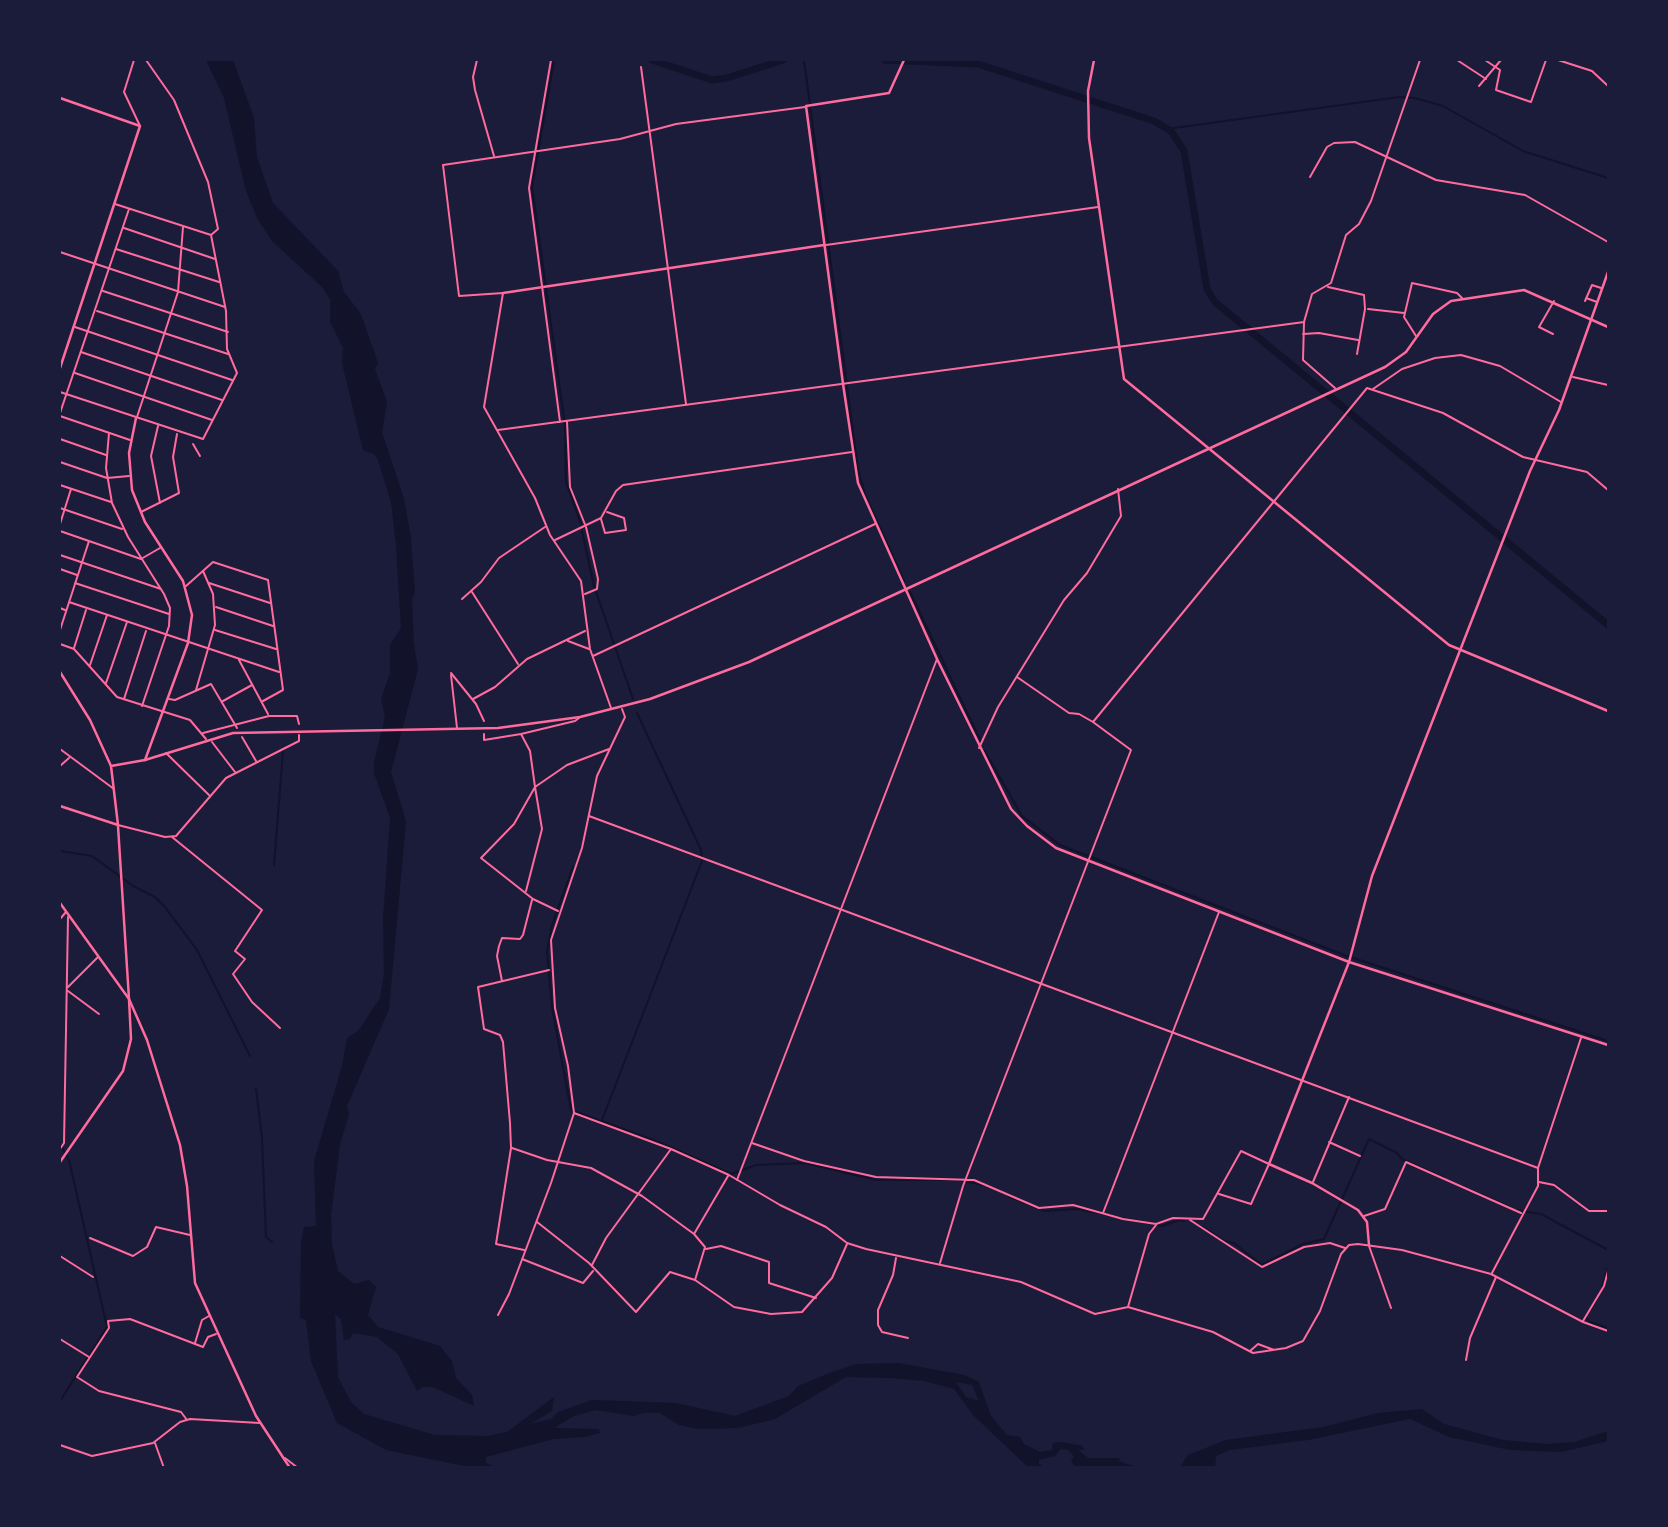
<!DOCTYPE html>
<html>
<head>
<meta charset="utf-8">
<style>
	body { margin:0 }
	#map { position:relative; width:1668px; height:1527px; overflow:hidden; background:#1b1b3a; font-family:Helvetica,sans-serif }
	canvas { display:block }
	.frame { position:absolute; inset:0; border:61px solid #1b1b3a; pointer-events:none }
</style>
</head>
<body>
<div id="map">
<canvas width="1668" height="1527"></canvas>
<div class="frame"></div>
</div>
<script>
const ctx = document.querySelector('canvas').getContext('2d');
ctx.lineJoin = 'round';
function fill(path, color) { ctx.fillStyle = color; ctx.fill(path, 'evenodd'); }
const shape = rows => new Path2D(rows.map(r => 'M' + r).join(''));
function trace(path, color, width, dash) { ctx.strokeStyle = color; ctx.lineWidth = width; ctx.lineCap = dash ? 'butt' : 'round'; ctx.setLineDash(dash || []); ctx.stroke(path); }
fill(shape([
	[206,60,233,60,254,118,257,157,273,203,338,271,344,292,361,314,378,363,375,369,387,402,382,432,404,499,411,538,415,592,412,600,414,644,418,669,391,772,406,821,389,1009,347,1106,349,1115,340,1144,331,1215,332,1245,338,1271,354,1284,369,1280,376,1287,368,1315,378,1327,440,1346,452,1361,456,1378,472,1395,474,1406,433,1387,422,1387,417,1391,398,1354,377,1337,353,1333,350,1339,344,1340,341,1319,335,1314,338,1377,351,1402,364,1414,435,1435,488,1436,507,1432,554,1397,552,1411,530,1424,551,1419,558,1412,592,1400,676,1403,735,1416,789,1396,798,1386,832,1372,857,1364,899,1363,964,1375,979,1382,991,1416,1007,1435,1020,1437,1024,1444,1040,1452,1052,1450,1053,1443,1062,1442,1083,1446,1084,1450,1078,1450,1088,1458,1121,1458,1118,1461,1137,1467,1075,1467,1071,1461,1074,1457,1068,1450,1061,1449,1055,1456,1039,1460,1039,1464,1046,1467,1028,1467,973,1415,954,1389,924,1381,891,1378,846,1377,775,1419,738,1428,698,1429,679,1425,660,1413,643,1413,634,1416,596,1410,574,1416,554,1428,599,1429,600,1433,585,1437,553,1439,486,1457,486,1463,495,1467,469,1467,386,1450,337,1423,311,1361,306,1320,300,1318,301,1243,304,1227,316,1226,314,1161,342,1066,347,1038,358,1031,380,998,384,973,383,919,390,818,374,773,374,762,385,717,381,699,390,673,390,645,401,628,396,545,391,502,378,460,374,454,363,450,342,363,343,348,330,321,330,300,323,288,272,241,258,220,246,191,224,98],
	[956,1382,972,1385,979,1401,966,1397],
	[1422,1409,1444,1424,1503,1440,1546,1444,1574,1442,1608,1431,1608,1441,1561,1452,1510,1450,1449,1437,1410,1419,1308,1440,1230,1450,1216,1456,1215,1467,1180,1467,1188,1455,1226,1440,1323,1427,1378,1413]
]), '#12122b');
trace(shape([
	[554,60,532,187,565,426,566,482,581,524],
	[804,60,858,470,866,497,904,581],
	[1167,129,1399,97,1415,98,1443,106,1523,151,1608,178],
	[582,531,594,586,633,699],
	[910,592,981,742],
	[984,750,1022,816,1060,845,1344,955,1608,1041],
	[60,851,92,856,133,886,155,897,165,907,197,950,250,1056],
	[274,865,283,751],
	[573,867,552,925,547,952,552,1007,571,1110,659,1142,731,1174,756,1165,805,1163,876,1180,958,1180,984,1185],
	[256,1088,262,1138,266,1237,272,1242],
	[602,1120,702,861,701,850,637,713],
	[60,1144,69,1160,107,1327,60,1401],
	[1461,1186,1510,1207],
	[1008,1196,1045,1211,1078,1209,1162,1226,1179,1220,1184,1221],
	[1515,1210,1541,1214,1608,1250],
	[1203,1227,1224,1241,1234,1243,1262,1265,1303,1244,1324,1239,1369,1139,1397,1153,1402,1159,1444,1178],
	[1602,1288,1608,1266],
	[1591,1310,1598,1297],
	[1586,1317,1590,1322,1608,1328]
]), '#12122b', 2);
trace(shape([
	[652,60,712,80,727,78,783,60],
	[885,60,978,64,1154,121,1171,131,1184,151,1207,289,1215,302,1608,625]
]), '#12122b', 7);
trace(shape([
	[193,444,200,456]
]), '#ff6b9d', 2);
trace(shape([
	[134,60,124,92,140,126],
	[146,60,174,100,208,182,218,229,211,235],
	[477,60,473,77,475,90,494,156],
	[551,60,529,188,560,422],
	[1457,60,1486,79],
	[1485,60,1500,70,1496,90,1531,102,1546,60],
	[1558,60,1592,71,1608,86],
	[641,67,686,404],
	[1479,86,1501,60],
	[1310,177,1327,147,1334,143,1355,142,1436,180,1525,195,1608,242],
	[124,228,215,259],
	[826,245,1098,207],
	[116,249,219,282],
	[60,252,225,307],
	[1328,287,1364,295,1365,309,1357,354],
	[103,291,228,332],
	[1586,298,1597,302],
	[1585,301,1592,285,1601,288],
	[1368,309,1404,313],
	[97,311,228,354],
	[75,327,232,380],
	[1303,334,1319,333,1358,340],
	[1553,334,1539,327,1554,301],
	[1416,336,1404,317,1412,283,1457,293,1462,298],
	[81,352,222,400],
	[75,373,212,420],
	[1573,377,1608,385],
	[1335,388,1303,360,1304,322,1312,294,1331,283,1346,235,1359,224,1371,201,1420,60],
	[1373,389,1402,369,1435,358,1461,355,1500,366,1561,402],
	[60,392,203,439,237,373,227,349,226,311,211,235,115,204],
	[60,413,129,209],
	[60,416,130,440],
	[137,417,178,292,183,227],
	[567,421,570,487,586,527,598,579,597,589,585,594],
	[158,426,151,456,160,503],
	[498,430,1304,322],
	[109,433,106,468,112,503,128,537,164,594,170,608,169,626,142,706],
	[60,439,106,455],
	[60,462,107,478,129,476],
	[60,485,111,502],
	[60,508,122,529],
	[141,512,179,493,173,457,177,434],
	[601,519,605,533,626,530,624,518,607,512],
	[60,524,71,489],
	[60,531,141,559,160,548],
	[555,540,601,518,616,491,623,485,852,452],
	[60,555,161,589],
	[60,569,77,575],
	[75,583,169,614],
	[209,583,270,603],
	[186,586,213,562,268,580,283,690,263,701],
	[472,592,518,664],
	[462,599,481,582,499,558,545,527],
	[69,602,279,672],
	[216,607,273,626],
	[60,608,65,610],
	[60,630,89,541],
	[215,630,276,649],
	[568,641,589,649],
	[60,644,74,649,117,697,190,720,206,739],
	[74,648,86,610],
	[593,656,875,524],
	[239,660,268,714],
	[90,665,107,615],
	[451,673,476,704,484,721],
	[451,675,457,728],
	[106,683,127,622],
	[196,690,215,625,213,594,203,571],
	[124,699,146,631],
	[169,699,175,700,211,684,237,728],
	[473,699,495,687,527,659,585,631],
	[223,701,252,685],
	[611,708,590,649,581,581,550,535,535,498,484,407,503,293,459,296,443,165,620,139,676,124,805,107],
	[1093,722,1367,388,1443,413,1523,457,1587,472,1608,490],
	[203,733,269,716,297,716,299,724],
	[484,734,484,740,521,734,575,721,579,718],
	[521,734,530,751,535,787,514,824,481,858,533,899,558,911],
	[242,737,256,761],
	[212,742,235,772],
	[979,748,998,707,1064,600,1087,573,1121,516,1118,489],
	[60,749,114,789],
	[166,753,209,795],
	[60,766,69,758],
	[589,816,1538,1168],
	[118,825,165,837,176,836,226,778,299,741,299,735],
	[172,837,262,910,235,951,245,959,233,974,252,1002,280,1028],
	[526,891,542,829,535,787,567,765,609,749],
	[60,919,66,912],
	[502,981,497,956,499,946,502,938,520,939,523,935,532,900],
	[68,987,98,957],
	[68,991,99,1014],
	[574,1113,671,1149,729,1175,780,1205,826,1227,847,1243,866,1249,1021,1282,1095,1314,1128,1307,1213,1332,1253,1353,1286,1348,1303,1341,1320,1311,1341,1254,1349,1245,1358,1244,1402,1250,1491,1274,1583,1322,1608,1331],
	[1329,1142,1360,1156],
	[752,1143,804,1161,876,1177,974,1180,1039,1208,1073,1205,1123,1219,1156,1224,1173,1218,1203,1219,1241,1151,1269,1164,1251,1204,1219,1194],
	[512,1148,547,1160,591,1168,642,1196,694,1234,705,1247,695,1280],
	[60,1149,64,1143,68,917],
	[737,1180,937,659],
	[1313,1182,1349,1097],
	[1539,1182,1554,1185,1589,1211,1608,1211],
	[1103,1213,1219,912],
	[1364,1216,1385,1209,1406,1162,1521,1213],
	[1190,1220,1262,1267,1304,1247,1330,1243,1345,1248],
	[537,1222,589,1263,636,1312,670,1272,695,1280,734,1307,771,1314,802,1312,832,1278,847,1244],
	[694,1234,728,1176],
	[90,1238,133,1256,147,1247,156,1227,190,1235],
	[1369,1246,1391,1308],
	[706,1249,721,1246,769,1262,769,1283,816,1298],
	[524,1250,496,1244,511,1148,510,1123,503,1042,500,1035,484,1029,478,987,549,970],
	[60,1256,93,1277],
	[896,1258,893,1275,878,1310,878,1325,882,1332,908,1338],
	[522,1259,583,1283,593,1271],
	[940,1263,963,1186,1131,750,1093,722,1079,714,1069,713,1017,677],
	[592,1265,606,1238,671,1149],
	[1492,1273,1538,1186,1538,1168,1581,1038],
	[1128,1307,1149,1234,1156,1225],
	[498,1315,509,1294,551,1183,574,1113,568,1066,555,1008,551,940,582,848,597,776,625,717,622,709],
	[1583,1321,1604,1286,1608,1271],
	[60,1339,89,1357],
	[195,1343,202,1320,209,1316],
	[1250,1351,1258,1344,1274,1350],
	[1466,1360,1470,1338,1496,1277],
	[187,1420,181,1412,99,1391,77,1377,109,1328,108,1321,130,1319,203,1347,208,1337,216,1334],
	[155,1443,164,1468],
	[60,1445,92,1456,153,1443,180,1422,190,1419,260,1423],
	[285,1458,298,1468]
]), '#ff6b9d', 2);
trace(shape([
	[904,60,889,93,806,106,843,384,858,483,937,659,1011,809,1027,826,1056,848,1349,962,1608,1045],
	[1094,60,1088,91,1089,138,1124,379,1449,645,1608,711],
	[60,98,140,126,60,368],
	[503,293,824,245],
	[136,418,129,453,132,490,145,522,183,581,192,615,188,643,145,760],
	[60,672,90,720,111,766],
	[60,903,129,999,131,1039,123,1071,60,1162],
	[1369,1245,1367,1222,1358,1210,1312,1183,1269,1164,1349,962,1372,876,1530,471,1559,410,1608,272]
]), '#ff6b9d', 2.5);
trace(shape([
	[118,826,129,999,147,1040,180,1145,187,1186,195,1283,256,1416,290,1468]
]), '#ff6b9d', 2.5);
trace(shape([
	[60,806,118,825,111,766,145,760,233,733,498,728,580,717,650,699,749,662,1385,367,1406,352,1433,314,1451,301,1524,290,1608,327]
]), '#ff6b9d', 2.5);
</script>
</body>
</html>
